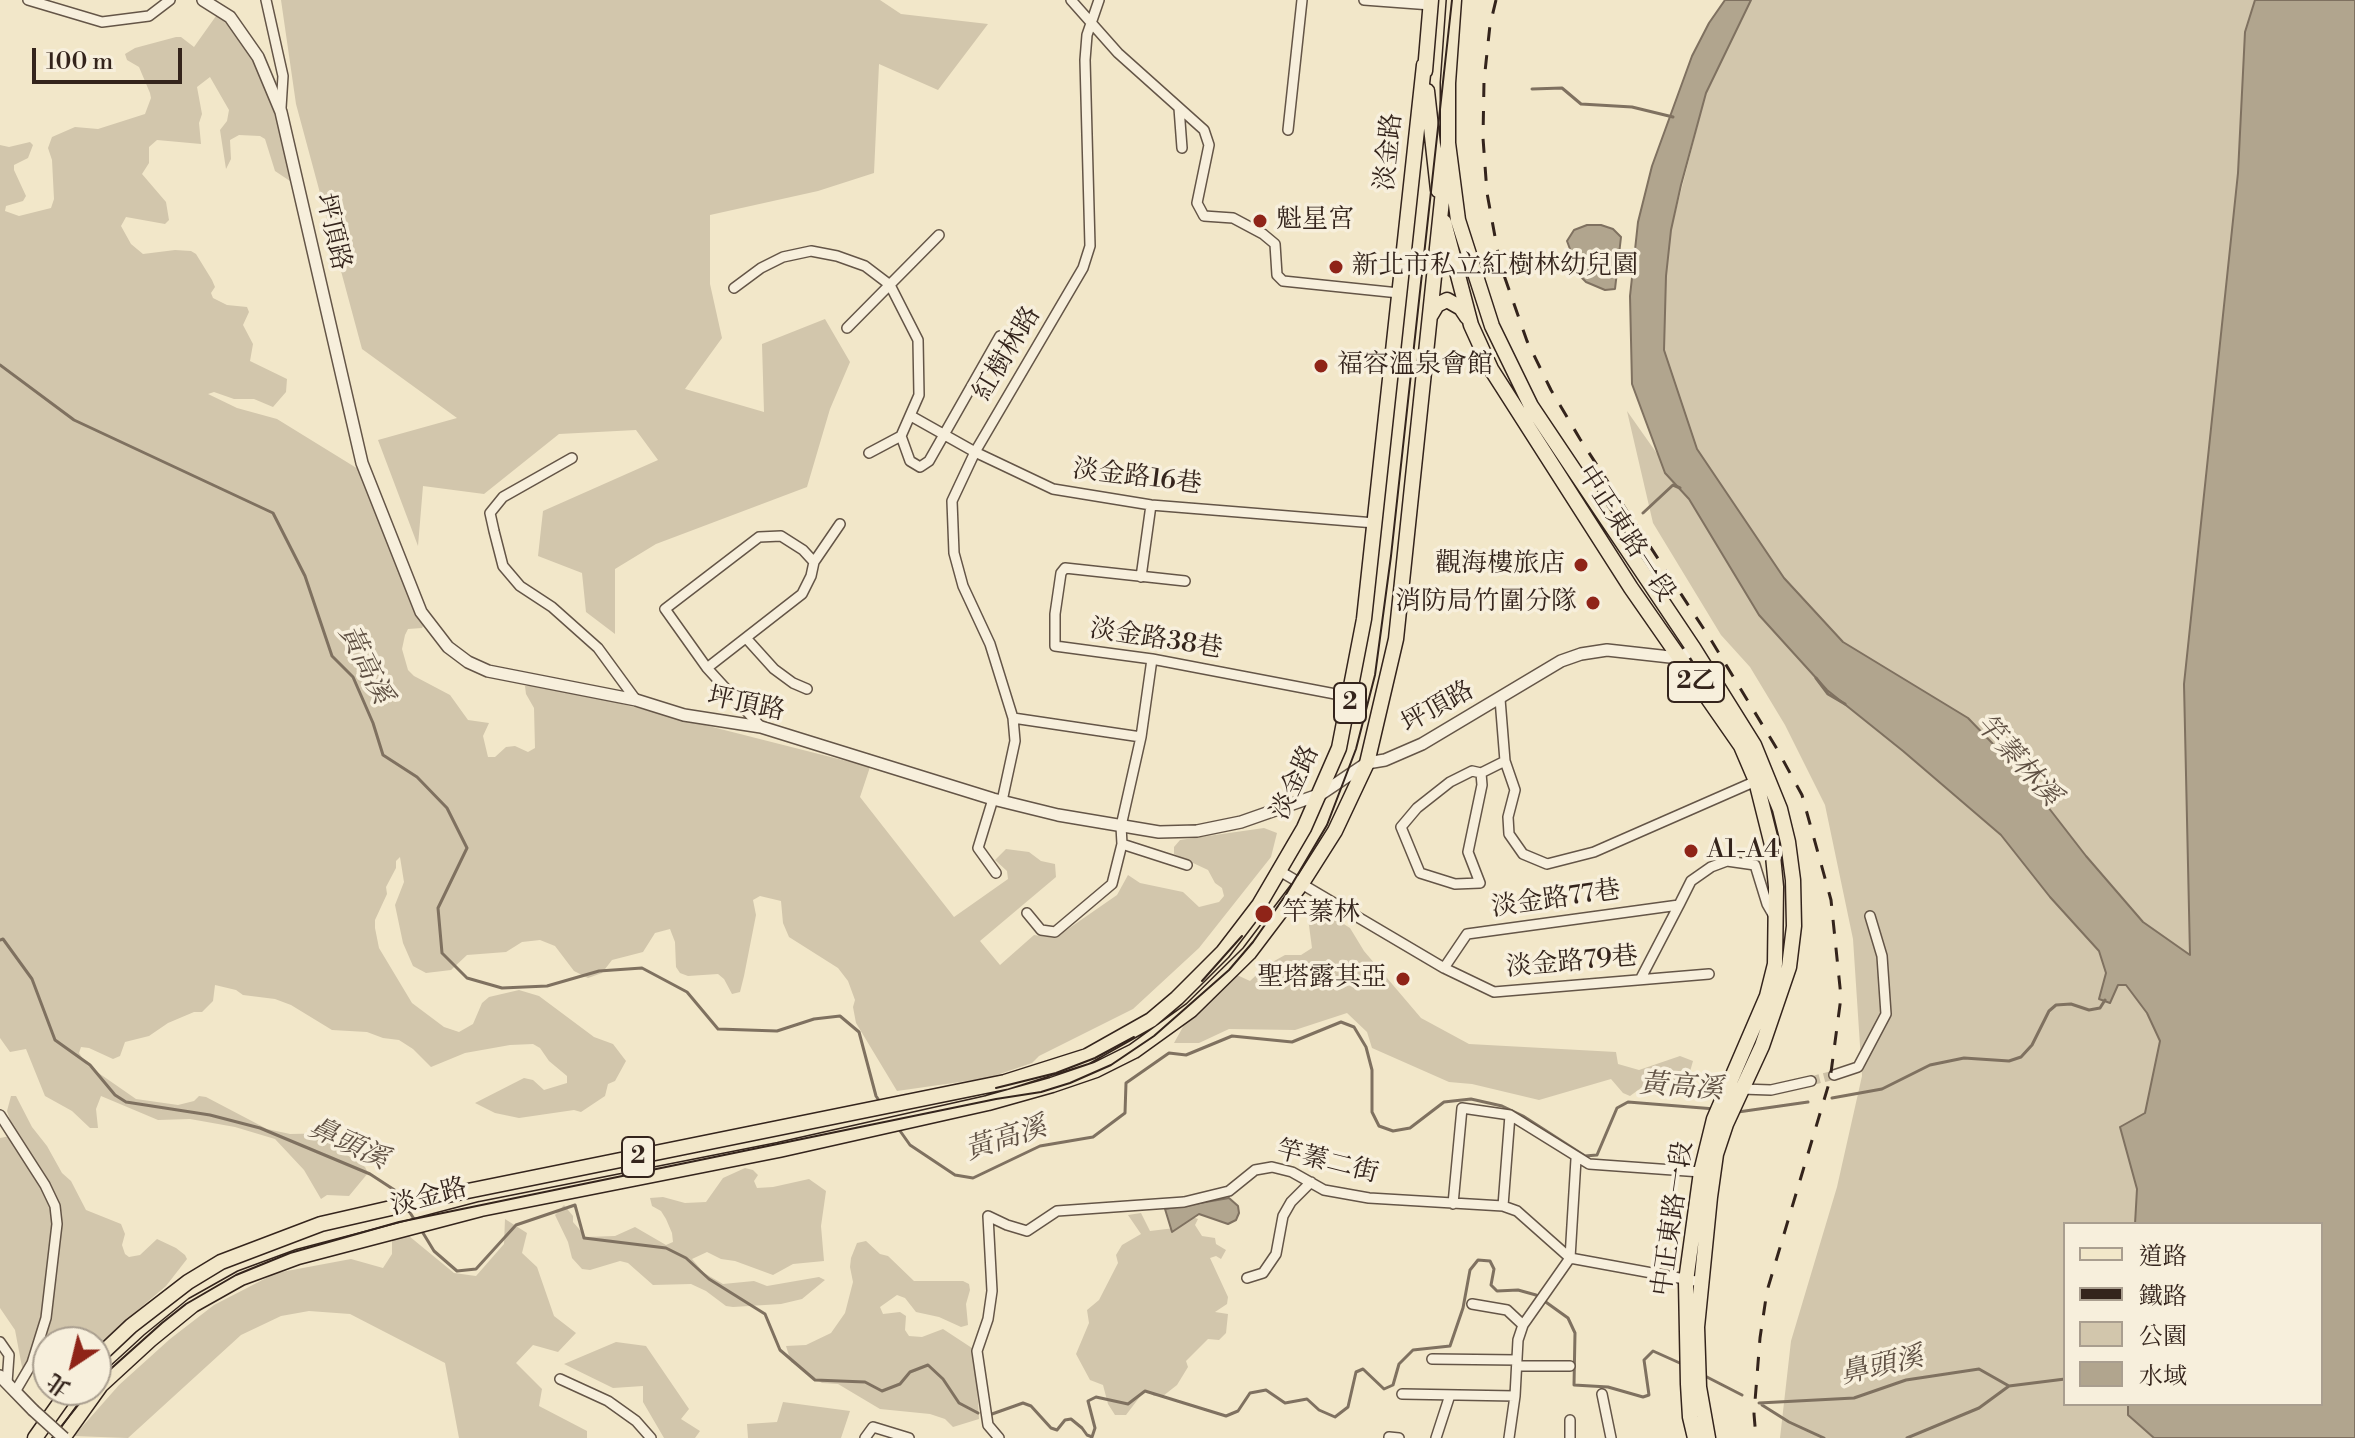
<!DOCTYPE html>
<html>
<head>
<meta charset="utf-8">
<style>
	body { margin:0 }
	#map { position:relative; width:2355px; height:1438px; overflow:hidden; background:#f2e7c9; font-family:"Libre Bodoni","Noto Serif TC",serif }
	canvas { display:block }
	.legend { position:absolute; left:2063px; top:1222px; width:260px; height:184px; box-sizing:border-box; background:#f7efdc; border:2px solid #a99e8f; margin:0; padding:10px 14px; list-style:none; font-size:24px; color:#34241c }
	.legend li { display:flex; align-items:center; gap:16px; height:40px }
	.legend b { width:40px; border:2px solid #a99e8f }
	.north { position:absolute; left:32px; top:1326px; width:80px; height:80px; box-sizing:border-box; background:#f7efdc; border:2px solid #a99e8f; border-radius:50%; rotate:215deg; font-size:22px; font-weight:700; line-height:32px; text-align:center; color:#34241c }
	.north::after { content:''; display:block; margin:auto; width:28px; height:36px; background:#8f2418; clip-path:polygon(50% 0,100% 100%,50% 72%,0 100%) }
	.scale { position:absolute; left:32px; top:48px; width:150px; height:36px; box-sizing:border-box; border:4px solid #34241c; border-top:0; padding-left:10px; font-size:24px; line-height:28px; white-space:nowrap; color:#34241c; -webkit-text-stroke:6px #f7efdc; paint-order:stroke }
</style>
</head>
<body>
<div id="map">
<canvas width="2355" height="1438"></canvas>
<ul class="legend">
<li><b style="height:10px;background:#f2e7c9"></b>道路</li>
<li><b style="height:10px;background:#34241c"></b>鐵路</li>
<li><b style="height:22px;background:#d2c6ac"></b>公園</li>
<li><b style="height:22px;background:#b1a58e"></b>水域</li>
</ul>
<div class="north">北</div>
<div class="scale">100 m</div>
</div>
<script>
const ctx = document.querySelector('canvas').getContext('2d');
ctx.lineJoin = 'round';
function fill(path, color) { ctx.fillStyle = color; ctx.fill(path, 'evenodd'); }
const shape = rows => new Path2D(rows.map(r => 'M' + r).join(''));
function trace(path, color, width, dash) { ctx.strokeStyle = color; ctx.lineWidth = width; ctx.lineCap = dash ? 'butt' : 'round'; ctx.setLineDash(dash || []); ctx.stroke(path); }
function drawText(font, color, halo, rows, align = 'center') {
  ctx.font = font + ' "Libre Bodoni","Noto Serif TC",serif'; ctx.lineWidth = 7; ctx.setLineDash([]); ctx.textBaseline = 'middle'; ctx.strokeStyle = halo; ctx.fillStyle = color; for (const [text, x, y, turn = 0] of rows) {
    ctx.save(); ctx.translate(x, y); ctx.rotate((+turn || 0) * Math.PI / 180); ctx.textAlign = isNaN(turn) ? turn : align; if (halo) ctx.strokeText(text, 0, 0); ctx.fillText(text, 0, 0); ctx.restore();
  }
}
fill(shape([
	[281,0,880,0,901,14,988,24,938,90,879,64,874,173,818,191,710,215,710,284,722,338,685,389,764,412,762,344,825,319,850,362,830,409,807,487,656,544,615,569,615,634,586,612,582,573,538,556,543,511,658,460,636,430,559,434,484,494,423,486,418,546,378,440,457,418,362,349,296,104],
	[1751,0,2255,0,2245,32,2238,173,2184,684,2190,956,2143,922,1968,718,1843,642,1784,578,1697,449,1664,350,1666,276,1671,230,1706,93],
	[221,9,257,63,288,153,292,176,290,181,275,171,265,139,260,136,239,135,230,140,231,159,226,169,220,130,227,121,229,110,210,77,197,87,202,114,199,123,201,144,157,140,149,147,149,163,142,174,166,202,169,220,165,224,126,217,121,226,131,244,143,254,175,250,191,251,196,254,212,280,215,287,211,293,213,298,227,305,247,307,249,312,243,325,253,344,250,361,287,379,286,392,273,407,254,399,234,399,214,392,208,394,237,408,277,419,363,472,425,622,422,628,408,629,405,635,402,649,408,670,414,676,450,695,468,720,489,723,483,736,488,757,495,757,506,747,515,746,528,752,535,748,534,708,526,694,525,686,533,685,555,687,870,767,860,797,954,917,1008,879,1007,871,995,860,1006,849,1029,852,1041,861,1055,864,1056,877,980,941,1000,965,1034,935,1055,938,1117,895,1128,875,1140,883,1183,892,1199,907,1219,902,1224,896,1222,888,1215,883,1208,870,1174,854,1174,847,1180,840,1264,828,1277,833,1271,857,1199,948,1133,1009,1039,1056,1032,1063,988,1078,897,1091,856,1023,853,1007,855,1000,848,981,838,968,789,937,783,923,781,901,760,896,753,900,756,915,744,976,740,992,732,994,724,979,718,974,688,976,680,973,676,967,675,942,670,929,655,933,643,952,612,960,602,973,588,978,574,971,555,946,540,940,522,942,506,952,467,955,451,970,426,973,413,966,403,943,395,905,404,882,400,857,396,861,396,868,386,887,387,894,375,920,375,928,379,948,412,1003,444,1027,459,1032,473,1024,482,1003,489,997,519,990,539,996,594,1037,613,1044,626,1061,615,1081,608,1084,605,1096,581,1112,574,1110,519,1118,495,1113,475,1103,524,1078,533,1080,544,1090,567,1083,567,1076,549,1061,540,1048,533,1044,510,1045,465,1053,431,1067,413,1049,399,1040,383,1038,367,1032,332,1030,291,1005,275,999,243,995,236,990,215,985,213,1001,202,1012,194,1012,168,1023,149,1036,125,1042,120,1056,113,1059,89,1048,81,1047,79,1053,87,1065,136,1099,178,1105,194,1101,199,1096,206,1097,267,1129,290,1134,338,1133,347,1155,365,1167,368,1173,349,1196,327,1195,321,1199,304,1170,275,1139,235,1127,190,1119,158,1120,101,1096,96,1109,98,1128,90,1128,72,1111,45,1096,26,1049,10,1052,0,1038,0,145,9,147,30,142,33,145,28,158,14,165,14,170,26,196,23,201,6,206,5,211,19,216,51,208,54,199,52,160,48,148,52,137,75,127,98,129,145,114,151,98,150,93,139,67,127,60,125,54,135,48,176,37,181,37,194,47],
	[1627,411,1689,499,1759,615,1827,690,1903,751,2001,835,2050,897,2099,951,2107,973,2119,985,2126,985,2147,1013,2160,1041,2145,1113,2120,1127,2137,1189,2135,1224,2065,1224,2065,1404,2128,1404,2129,1415,2154,1438,1780,1438,1791,1341,1837,1187,1862,1076,1853,939,1825,805,1785,725,1750,667,1721,635,1653,523],
	[1326,913,1350,928,1364,951,1421,1018,1469,1044,1616,1052,1618,1064,1639,1070,1680,1056,1693,1061,1689,1075,1681,1088,1649,1082,1630,1096,1623,1093,1611,1079,1539,1100,1472,1084,1449,1082,1372,1048,1367,1032,1347,1013,1295,1030,1229,1029,1199,1043,1174,1043,1184,1025,1237,975,1250,981,1267,965,1285,955,1301,955,1312,948,1308,918],
	[11,1096,16,1096,32,1127,47,1146,62,1173,71,1181,86,1210,121,1224,125,1234,122,1245,125,1254,129,1257,140,1255,157,1239,176,1248,185,1255,187,1259,166,1286,119,1326,96,1349,96,1342,48,1342,48,1388,42,1380,40,1372,27,1372,22,1367,15,1330,0,1308,0,1138,15,1135,7,1111],
	[745,1168,753,1170,758,1175,754,1181,757,1188,773,1187,809,1179,826,1191,821,1226,824,1261,793,1264,773,1275,735,1261,721,1259,707,1252,692,1259,704,1273,723,1284,754,1281,767,1286,819,1277,825,1280,802,1299,781,1304,733,1307,726,1306,706,1291,691,1284,653,1285,628,1263,620,1261,590,1270,582,1269,572,1258,568,1242,555,1215,564,1205,573,1216,573,1222,586,1237,615,1236,635,1227,666,1245,673,1242,672,1233,666,1219,661,1211,652,1206,650,1198,663,1197,685,1203,706,1202,723,1178],
	[1141,1213,1150,1231,1175,1228,1192,1217,1198,1219,1195,1225,1202,1236,1215,1238,1216,1244,1226,1250,1221,1259,1216,1256,1210,1258,1228,1297,1227,1304,1215,1312,1228,1314,1226,1333,1219,1340,1208,1339,1186,1361,1188,1367,1177,1385,1163,1396,1154,1396,1145,1390,1126,1415,1115,1415,1108,1404,1103,1385,1090,1380,1076,1354,1089,1323,1087,1310,1099,1300,1118,1263,1116,1255,1122,1245,1141,1234,1128,1215],
	[505,1219,527,1233,522,1253,537,1267,554,1316,576,1333,558,1352,533,1345,516,1363,542,1389,539,1406,587,1431,587,1438,459,1438,445,1363,350,1314,309,1311,281,1316,241,1335,128,1438,74,1436,119,1385,170,1339,214,1305,276,1273,351,1259,383,1268,392,1254,392,1239,409,1236,454,1273,476,1276,504,1244],
	[866,1241,880,1254,888,1256,914,1281,963,1281,969,1284,970,1290,966,1304,968,1325,961,1327,939,1317,916,1312,905,1298,897,1295,880,1307,883,1314,900,1312,906,1316,905,1330,909,1336,922,1337,943,1329,975,1350,979,1419,953,1427,945,1419,930,1414,880,1409,838,1384,822,1383,791,1362,786,1346,806,1345,831,1333,845,1313,853,1282,850,1267,851,1258,857,1243],
	[616,1342,646,1346,689,1409,681,1419,700,1431,695,1438,664,1438,643,1402,643,1386,613,1388,564,1364],
	[783,1402,850,1411,841,1438,748,1438,747,1424,777,1422]
]), '#d2c6ac');
const water = shape([
	[1725,0,1751,0,1706,93,1681,185,1671,230,1666,276,1664,350,1697,449,1784,578,1843,642,1968,718,2024,776,2086,856,2143,922,2190,955,2184,684,2238,173,2245,32,2255,0,2355,0,2355,1438,2154,1438,2128,1415,2128,1404,2321,1404,2321,1224,2135,1224,2137,1189,2120,1127,2145,1113,2160,1041,2147,1013,2126,985,2118,985,2110,1003,2099,999,2106,973,2099,951,2050,897,2001,835,1903,751,1827,690,1759,615,1689,499,1665,473,1632,384,1630,296,1638,222,1652,166,1692,56,1709,23,1725,0],
	[1587,225,1601,225,1613,229,1621,237,1615,289,1605,290,1586,282,1580,276,1567,241,1574,230,1587,225],
	[1229,1198,1238,1206,1239,1213,1236,1220,1228,1224,1199,1214,1172,1232,1165,1209,1229,1198]
]);
fill(water, '#b1a58e');
trace(water, '#7f7160', 2);
trace(shape([
	[1532,89,1562,88,1581,104,1632,107,1673,117],
	[0,365,74,420,273,513,305,576,332,656,353,677,373,723,383,755,417,777,447,808,467,848,438,908,442,953,467,978,502,988,547,986,599,971,642,968,687,992,718,1029,777,1031,814,1019,840,1016,859,1032,876,1096,880,1102],
	[1643,513,1673,485,1680,488],
	[1816,678,1828,694,1845,704],
	[0,940,3,939,32,979,55,1040,90,1065,115,1095,126,1102,210,1115,260,1128,370,1174,396,1191,403,1201],
	[1832,1098,1882,1089,1930,1065,1964,1058,2009,1061,2021,1057,2032,1045,2049,1011,2056,1005,2071,1004,2089,1010,2100,1008,2105,1000],
	[1738,1112,1808,1102],
	[898,1128,910,1145,955,1175,973,1178,1040,1146,1093,1137,1125,1113,1126,1083,1169,1053,1186,1055,1232,1036,1292,1042,1341,1022,1354,1027,1366,1047,1372,1070,1372,1112,1379,1126,1393,1131,1410,1128,1444,1102,1471,1099,1502,1106,1523,1116,1585,1156,1597,1155,1617,1108,1628,1102,1715,1109],
	[407,1208,416,1222],
	[420,1228,434,1251,457,1271,476,1269,516,1225,575,1205,584,1238,666,1248,686,1258,709,1279,765,1314,780,1350,815,1380,865,1382,882,1391,900,1384,910,1372,928,1365,943,1379,959,1403,978,1413],
	[1703,1375,1742,1395],
	[1759,1403,1854,1398,1906,1380,1979,1369,2009,1386],
	[1762,1405,1789,1422,1824,1438],
	[992,1414,1023,1403,1031,1406,1051,1428,1057,1430,1065,1420,1071,1419,1082,1428,1087,1435,1092,1437,1095,1428,1088,1401,1096,1397,1128,1404,1145,1391,1226,1416,1238,1411,1250,1393,1266,1390,1285,1403,1307,1399,1319,1410,1335,1417,1348,1407,1356,1372,1363,1369,1384,1389,1393,1385,1399,1364,1413,1350,1450,1346,1463,1308,1470,1270,1478,1260,1490,1261,1494,1269,1491,1285,1497,1291,1518,1290,1536,1295,1568,1318,1575,1333,1574,1385,1608,1387,1643,1397,1649,1395,1644,1360,1653,1351,1682,1364],
	[1907,1438,1979,1408,2009,1386,2065,1379]
]), '#7f7160', 3);
trace(shape([
	[1811,1081,1834,1075]
]), '#ccc0a6', 9, [9, 4.5]);
const minor = shape([
	[28,0,102,22,149,16,170,0],
	[266,0,283,76,281,108],
	[1071,0,1118,53,1204,130,1209,145,1197,203,1204,216,1233,218,1263,234,1275,244,1277,275,1283,281,1399,293],
	[1364,0,1431,5],
	[1179,108,1182,148],
	[1288,130,1302,0],
	[734,288,761,268,783,257,811,251,837,256,865,266,890,285,918,340,919,395,901,436,869,453],
	[847,328,939,235],
	[911,416,975,452,1053,489,1151,505,1375,523],
	[901,436,910,461,920,467,929,461,1000,336],
	[572,458,503,497,490,513,494,531,503,566,520,586,552,607,598,648,636,700],
	[1141,577,1151,505],
	[1185,581,1065,568,1061,573,1055,614,1055,646,1152,659,1351,697],
	[746,638,774,669,793,683,807,689],
	[707,668,802,594,811,576,814,562,840,524],
	[1500,699,1505,761,1515,790,1508,817,1509,834,1523,854,1547,864,1594,852,1756,781],
	[1013,718,1141,737],
	[761,727,707,668,665,609,759,537,781,536,803,550,814,562],
	[1481,773,1482,785,1468,852,1480,883,1455,884,1420,873,1401,827,1417,808,1450,782,1472,771,1481,773,1505,761],
	[993,799,978,848,996,873],
	[1002,801,1015,741,1013,718,990,644,963,586,954,553,952,501,975,452,1083,268,1090,246,1085,60,1087,35,1099,0],
	[1122,844,1187,865],
	[1278,870,1444,968,1467,934,1679,905,1691,881,1711,867,1727,861,1755,865,1767,904,1775,918],
	[1027,913,1041,930,1055,932,1112,884,1122,844,1121,826,1141,737,1152,659],
	[1444,968,1494,992,1709,974],
	[1641,978,1679,905],
	[1834,1075,1858,1067,1886,1014,1882,956,1870,916],
	[1742,1089,1771,1090,1811,1081],
	[0,1115,45,1185,55,1206,57,1224,46,1318,32,1363,15,1392],
	[1453,1204,1462,1108,1510,1115,1589,1164,1701,1172],
	[1503,1206,1510,1115],
	[1247,1278,1263,1273,1276,1254,1283,1216,1291,1202,1311,1182],
	[1472,1304,1507,1310,1523,1325],
	[0,1342,9,1355,7,1383],
	[1432,1359,1517,1360],
	[1517,1366,1570,1366],
	[560,1379,608,1401,636,1421,651,1438],
	[1402,1394,1515,1396],
	[1602,1394,1611,1438],
	[1570,1420,1570,1438],
	[1389,1437,1399,1438],
	[865,1438,873,1427,909,1438],
	[999,1438,988,1425,977,1351,988,1319,992,1291,988,1216,1007,1225,1027,1231,1057,1211,1184,1202,1229,1191,1255,1170,1272,1167,1292,1172,1324,1190,1369,1198,1503,1206,1517,1211,1570,1258,1701,1282],
	[1436,1438,1450,1395],
	[1509,1438,1515,1396,1518,1340,1523,1325,1570,1258,1576,1159]
]);
const tertiary = shape([
	[203,0,230,17,258,57,281,112,362,463,421,612,448,647,468,662,488,671,636,700,684,715,761,727,993,799,1058,815,1159,832,1197,831,1241,822,1321,794,1367,763,1385,760,1422,744,1561,661,1581,654,1607,650,1679,658,1694,649],
	[0,1376,33,1410]
]);
const primary = shape([
	[1454,0,1448,83,1448,143,1458,220,1492,326,1531,406,1694,649,1754,745,1780,809,1788,842,1793,880,1794,926,1789,967,1762,1046,1726,1124,1716,1154,1710,1197,1697,1327,1699,1387,1708,1438],
	[1425,71,1431,0],
	[1427,91,1438,190],
	[1444,222,1471,325,1491,369,1631,588,1741,746,1756,781,1772,845,1776,887,1775,964,1767,996,1714,1119,1701,1172,1686,1281,1688,1384,1690,1417,1695,1438],
	[1431,315,1437,305,1447,300,1461,308,1467,317],
	[96,1359,131,1326,188,1282,221,1262,321,1224,448,1195,1005,1082,1087,1056,1151,1020,1177,998,1223,952,1259,905,1304,828,1339,748,1364,619,1424,65],
	[35,1438,69,1390],
	[63,1438,101,1385,150,1340,193,1305,241,1278,298,1257,481,1209,779,1150,988,1103,1052,1085,1096,1070,1134,1051,1191,1010,1249,953,1302,883,1335,831,1367,763,1396,639,1448,143]
]);
trace(minor, '#645547', 12);
trace(tertiary, '#645547', 14);
trace(primary, '#34241c', 17);
trace(minor, '#f7efdc', 9);
trace(tertiary, '#f7efdc', 11);
trace(primary, '#f2e7c9', 14);
trace(shape([
	[1202,981,1242,936],
	[996,1088,1056,1073,1095,1058,1134,1037],
	[96,1382,162,1323,186,1304,236,1275,290,1253,399,1222,996,1099,1041,1092,1070,1083,1111,1065,1154,1036,1229,970,1253,942,1285,896,1327,825,1356,749,1375,675,1391,556,1452,0],
	[52,1438,90,1390]
]), '#34241c', 2);
trace(shape([
	[1496,0,1490,25,1484,81,1483,138,1487,193,1500,264,1527,341,1551,390,1580,439,1711,640,1777,749,1802,795,1831,900,1841,997,1830,1080,1767,1291,1760,1338,1754,1414,1756,1438]
]), '#34241c', 3, [14, 14]);
const tertiaryBridge = shape([
	[33,1410,64,1438]
]);
trace(tertiaryBridge, '#645547', 14, []);
trace(tertiaryBridge, '#f7efdc', 11);
for (const [x, y, r, color] of [
	[1260,221,8,"#8f2418"],
	[1336,267,8,"#8f2418"],
	[1321,366,8,"#8f2418"],
	[1581,565,8,"#8f2418"],
	[1593,603,8,"#8f2418"],
	[1691,851,8,"#8f2418"],
	[1264,914,10,"#8f2418"],
	[1403,979,8,"#8f2418"]
]) { const dot = new Path2D(); dot.arc(x, y, r, 0, 2 * Math.PI); ctx.fillStyle = color; ctx.fill(dot); trace(dot, '#f7efdc', 3); }
for (const [x, y, w] of [
	[1696,682,56],
	[1350,703,32],
	[638,1157,32]
]) { const box = new Path2D(); box.roundRect(x - w / 2, y - 20, w, 40, 6); ctx.fillStyle = '#f7efdc'; ctx.fill(box); trace(box, '#34241c', 2); }
drawText('bold 24px', '#34241c', null, [
	["2乙",1696,682],
	["2",1350,703],
	["2",638,1157]
]);
drawText('26px', '#34241c', '#f7efdc', [
	["淡金路",1390,152,-84],
	["坪頂路",332,232,77],
	["紅樹林路",1008,354,-59],
	["淡金路16巷",1137,478,7],
	["中正東路一段",1625,534,57],
	["淡金路38巷",1156,640,9],
	["坪頂路",746,705,12],
	["坪頂路",1438,708,-29],
	["淡金路",1296,783,-65],
	["淡金路77巷",1556,900,-8],
	["淡金路79巷",1572,963,-5],
	["竿蓁二街",1327,1163,14],
	["淡金路",429,1198,-15],
	["中正東路一段",1674,1219,-82]
]);
drawText('26px', '#34241c', '#f7efdc', [
	["魁星宮",1276,221],
	["新北市私立紅樹林幼兒園",1352,267],
	["福容溫泉會館",1337,366],
	["觀海樓旅店",1565,565,"right"],
	["消防局竹圍分隊",1577,603,"right"],
	["A1-A4",1707,851],
	["竿蓁林",1282,914],
	["聖塔露其亞",1387,979,"right"]
], 'left');
drawText('italic 28px', '#605144', '#f7efdc', [
	["黃高溪",364,665,63],
	["竿蓁林溪",2017,761,48],
	["黃高溪",1681,1088,4],
	["黃高溪",1006,1140,-18],
	["鼻頭溪",348,1145,25],
	["鼻頭溪",1882,1367,-13]
]);
</script>
</body>
</html>
